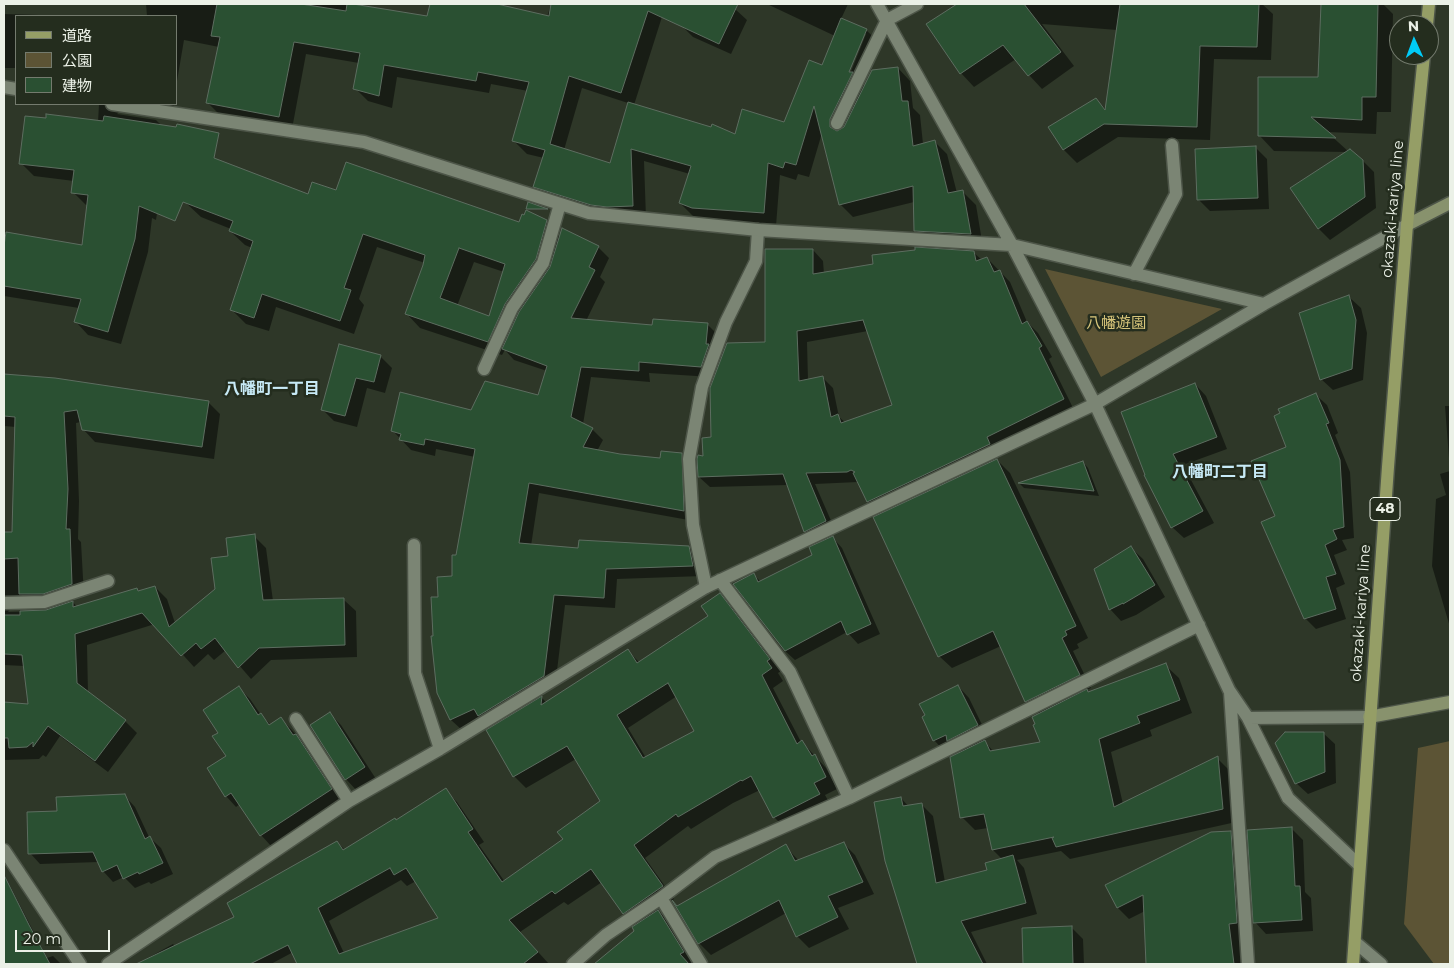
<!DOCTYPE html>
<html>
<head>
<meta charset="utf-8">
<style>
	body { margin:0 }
	#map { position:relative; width:1454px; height:968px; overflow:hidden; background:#2e3728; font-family:Montserrat,"Noto Sans JP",sans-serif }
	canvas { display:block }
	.frame { position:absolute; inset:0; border:5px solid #ebf1e7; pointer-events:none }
	.legend { position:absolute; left:15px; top:15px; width:162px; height:90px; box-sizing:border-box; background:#242d1e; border:1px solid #747b6e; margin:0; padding:6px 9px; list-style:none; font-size:15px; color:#ebf1e7 }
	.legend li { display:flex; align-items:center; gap:10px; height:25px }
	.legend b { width:25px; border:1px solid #747b6e }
	.north { position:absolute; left:1389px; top:15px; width:50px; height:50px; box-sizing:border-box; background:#242d1e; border:1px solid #747b6e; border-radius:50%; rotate:358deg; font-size:14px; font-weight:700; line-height:20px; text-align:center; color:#ebf1e7 }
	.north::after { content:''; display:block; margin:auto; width:18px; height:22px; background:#00cbf8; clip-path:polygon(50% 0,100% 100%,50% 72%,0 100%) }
	.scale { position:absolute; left:15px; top:930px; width:95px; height:22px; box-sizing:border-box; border:2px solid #ebf1e7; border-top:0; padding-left:6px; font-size:15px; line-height:18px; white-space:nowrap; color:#ebf1e7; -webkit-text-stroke:4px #242d1e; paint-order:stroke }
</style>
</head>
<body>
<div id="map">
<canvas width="1454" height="968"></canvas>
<div class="frame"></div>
<ul class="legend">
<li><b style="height:6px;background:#959e66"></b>道路</li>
<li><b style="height:14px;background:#5c5435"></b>公園</li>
<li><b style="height:14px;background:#2a5032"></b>建物</li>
</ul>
<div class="north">N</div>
<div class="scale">20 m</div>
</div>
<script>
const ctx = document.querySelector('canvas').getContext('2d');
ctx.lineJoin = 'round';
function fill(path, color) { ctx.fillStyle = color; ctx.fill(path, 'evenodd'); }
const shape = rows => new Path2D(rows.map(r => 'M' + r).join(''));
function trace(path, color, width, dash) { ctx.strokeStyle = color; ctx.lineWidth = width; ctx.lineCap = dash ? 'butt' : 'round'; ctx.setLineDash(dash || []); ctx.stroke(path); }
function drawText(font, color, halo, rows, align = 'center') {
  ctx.font = font + ' Montserrat,"Noto Sans JP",sans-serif'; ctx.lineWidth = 5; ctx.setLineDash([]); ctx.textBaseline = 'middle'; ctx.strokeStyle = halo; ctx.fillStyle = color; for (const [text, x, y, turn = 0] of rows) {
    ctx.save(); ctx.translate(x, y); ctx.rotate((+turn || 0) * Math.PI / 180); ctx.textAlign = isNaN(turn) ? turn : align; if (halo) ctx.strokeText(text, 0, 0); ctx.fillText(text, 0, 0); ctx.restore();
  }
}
fill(shape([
	[1045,269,1222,309,1101,377],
	[1450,741,1450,964,1434,964,1404,924,1418,748]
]), '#5c5435');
fill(shape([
	[146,4,362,4,361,6,428,18,431,4,492,4,547,17,551,4,561,4,601,16,604,4,665,4,661,20,634,105,582,88,564,150,611,165,626,112,736,136,785,123,823,66,835,36,767,4,848,4,841,19,866,30,879,42,862,84,865,86,898,68,910,81,913,108,920,115,923,144,935,142,947,154,957,193,963,192,976,205,983,247,928,243,915,231,914,202,853,217,840,204,822,133,809,177,798,174,796,180,780,175,776,226,706,220,693,216,680,203,690,174,644,161,646,218,547,199,535,187,544,158,527,154,514,141,528,91,491,84,489,93,397,77,392,108,368,101,355,88,359,63,306,54,292,129,220,115,207,102,219,47,184,40,176,87,176,16,147,16],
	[863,34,866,34,848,79,846,78],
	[691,4,724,4,735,9,747,20,731,54,693,37,681,25],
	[959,4,1262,4,1273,14,1271,60,1214,59,1210,140,1118,137,1077,163,1064,150,1050,127,1096,100,1107,110,1117,30,1042,24,1074,66,1042,89,1029,75,1016,59,974,87,961,73,928,25],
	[1322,4,1383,4,1393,14,1391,112,1377,112,1376,134,1327,132,1349,152,1363,161,1374,172,1376,208,1330,240,1319,229,1292,188,1348,152,1274,151,1259,135,1320,79],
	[4,14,39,15,40,16,16,16,16,68,4,68],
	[99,104,174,104,172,115,122,109,117,114,156,120,169,133,156,220,152,218,148,252,121,344,88,335,76,322,79,308,4,296,4,233,83,247,88,205,86,205,73,192,74,181,34,176,21,163,98,122],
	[1256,148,1267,159,1269,209,1210,211,1198,199],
	[337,192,520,223,546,222,560,236,598,247,609,258,600,277,605,282,586,321,653,326,707,324,718,335,712,377,649,373,650,382,591,377,583,424,592,429,603,440,597,451,661,459,681,455,692,466,694,521,539,493,531,546,580,550,689,547,700,558,703,576,617,579,615,608,565,605,555,687,490,727,484,720,462,730,451,720,434,637,439,598,453,577,475,457,436,449,435,456,411,450,393,431,539,396,547,371,514,360,505,350,502,355,420,328,406,313,425,263,377,247,359,299,364,305,354,334,276,307,269,331,246,324,232,310,252,248,245,245,230,231,231,229,201,217,186,203,308,196],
	[474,262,504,272,490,317,457,306],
	[813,250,823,261,824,274,973,252,982,260,987,258,1010,282,1027,322,1038,333,1052,357,1049,359,1074,410,878,513,868,502,858,482,815,484,836,532,816,542,805,531,788,485,710,487,699,477,704,457,712,439,767,343],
	[868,331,894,406,846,423,839,417,833,388,822,377,808,380,807,342],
	[1349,297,1361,308,1367,333,1363,380,1333,390,1321,379],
	[340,346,380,356,392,368,385,393,367,388,357,427,334,421,323,410],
	[4,375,55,380,208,402,220,414,214,459,95,442,83,429,81,422,76,423,79,501,78,539,81,542,84,596,55,605,12,607,8,612,44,611,73,602,77,607,137,589,140,592,155,587,167,599,175,623,216,590,230,557,254,536,266,548,273,601,344,600,356,611,357,657,271,660,251,679,226,650,214,660,208,654,194,667,155,624,87,645,88,693,125,721,137,733,108,772,60,736,46,757,43,755,39,759,4,760,4,703,29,706,24,666,4,665,4,533,13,533,16,427,4,426],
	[1195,384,1206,396,1227,449,1183,465,1214,523,1184,538,1172,527,1145,476],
	[1316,395,1327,405,1338,433,1335,435,1350,472,1354,538,1342,540,1347,550,1334,555,1345,584,1336,588,1346,619,1316,629,1305,618,1276,516,1287,447],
	[1445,406,1450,406,1450,627,1432,566,1436,499,1446,495,1440,474,1450,471],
	[997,460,1010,473,1088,638,1077,644,1079,648,1073,651,1091,688,1086,690,1089,693,1165,665,1179,678,1192,713,1150,730,1152,736,1111,752,1123,804,1217,758,1230,771,1236,822,1070,859,1061,851,1017,860,1024,868,1037,914,971,932,987,964,918,964,886,861,901,798,909,807,921,804,933,816,945,882,988,871,1002,859,993,850,988,828,975,830,962,817,961,753,955,747,945,752,934,740,958,686,969,698,988,737,983,740,994,752,1041,743,1039,714,1026,701,1001,646,952,668,939,656],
	[1083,462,1088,468,1099,496,1024,488,1020,484],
	[833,538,842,548,880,634,858,644,847,632,795,660,785,651,754,575,761,582,814,556],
	[1131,548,1143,559,1165,597,1136,615,1121,621,1110,609],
	[720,595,732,607,781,671,778,673,783,681,773,688,801,742,802,742,826,768,837,789,825,795,831,806,786,829,774,817,760,790,733,803,691,829,688,826,645,858,674,899,657,910,670,922,695,964,597,964,636,931,636,926,624,913,602,882,568,905,564,902,520,932,549,964,306,964,319,956,310,943,271,964,137,964,173,944,176,947,236,917,337,842,345,850,396,822,445,790,457,802,484,842,479,845,505,882,564,839,601,801,576,759,526,788,514,776,488,731,542,698,547,703,628,651,640,663,709,616],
	[677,696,695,732,646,758,628,728],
	[401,880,407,886,416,881,440,919,344,953,329,921],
	[239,688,250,699,261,715,271,725,281,719,291,729,306,746,341,800,271,846,261,835,240,804,236,807,226,796,228,757,219,733],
	[330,714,341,725,376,779,357,791,346,779],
	[1323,733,1335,744,1336,783,1308,794,1296,783],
	[125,796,135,807,149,837,161,848,173,874,151,884,149,882,135,888,124,877,113,882,103,871,99,862,40,864,30,853,58,812],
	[1291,828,1303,840,1305,892,1311,898,1313,931,1266,934,1255,922],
	[1231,832,1242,843,1248,934,1240,934,1243,964,1151,964,1145,911,1129,919,1118,908,1107,886],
	[844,844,855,855,874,894,838,908,849,929,809,948,797,936,786,913,711,955,699,943,677,907,785,846,799,861],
	[4,874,47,958,53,956,61,964,18,964,34,957,33,954,12,964,4,964],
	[1071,927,1083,939,1084,964,1025,964,1024,929]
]), '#0007');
const building = shape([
	[217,4,301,4,346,11,347,4,353,4,427,16,430,4,497,4,549,16,551,4,738,4,719,44,648,11,621,93,569,76,550,144,610,163,628,102,711,127,712,124,735,134,742,109,784,122,809,60,822,65,841,18,867,29,849,72,853,72,830,119,830,127,837,131,844,127,872,70,898,67,902,101,908,101,913,146,935,140,948,193,963,190,971,234,914,231,913,186,839,205,814,106,796,165,785,162,783,168,768,163,764,213,692,208,679,203,691,166,631,149,633,206,607,207,591,205,533,187,545,150,512,141,529,82,478,72,476,81,384,65,379,96,353,89,360,53,294,42,279,117,206,103,220,37,211,36,217,4],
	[957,4,1024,4,1061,52,1028,76,1003,45,960,74,926,24,957,4],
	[1120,4,1259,4,1257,47,1200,46,1197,127,1104,124,1063,150,1048,127,1096,98,1105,110,1120,4],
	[1321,4,1378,4,1376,97,1362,97,1362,120,1311,117,1336,138,1258,136,1258,77,1318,77,1321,4],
	[46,114,103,121,104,116,176,127,177,124,219,133,214,158,308,194,312,182,336,190,346,162,519,222,522,214,524,215,526,210,547,220,536,259,505,304,488,342,405,314,423,265,425,255,363,234,344,288,351,290,340,321,262,294,254,318,230,310,253,241,229,231,233,221,183,202,175,221,139,206,135,239,108,332,74,322,81,299,4,286,4,246,6,232,82,245,88,195,71,193,74,170,19,164,25,116,46,118,46,114],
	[459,248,505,264,489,316,440,298,459,248],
	[1256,146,1258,198,1197,200,1195,149,1256,146],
	[1350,149,1363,160,1365,197,1318,229,1290,188,1350,149],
	[528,202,548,209,526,209,528,202],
	[562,228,599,246,589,267,595,270,571,318,652,325,653,319,708,323,706,344,709,344,701,367,639,362,639,371,581,367,571,417,593,428,583,447,620,454,660,458,661,451,682,453,684,511,529,483,519,543,578,548,579,540,689,546,693,566,606,569,604,598,554,595,544,676,478,716,474,709,450,720,437,693,431,636,433,636,431,597,438,597,437,577,452,576,452,555,456,555,475,449,425,439,424,445,399,440,401,434,391,431,400,392,471,410,485,381,538,395,547,366,502,349,519,312,550,267,562,228],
	[915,247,974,251,976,261,987,257,994,272,1000,270,1022,324,1027,321,1042,346,1039,348,1064,399,987,437,990,444,867,502,853,473,855,472,851,470,847,472,806,473,826,521,804,532,783,474,698,477,697,459,698,455,703,456,702,438,711,437,710,388,727,343,765,342,765,249,813,249,813,274,873,264,872,255,915,250,915,247],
	[863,320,892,405,841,423,838,414,831,417,823,376,799,381,797,331,863,320],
	[1349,295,1356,320,1352,369,1320,380,1299,313,1349,295],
	[339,344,381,355,374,382,356,378,345,416,321,410,339,344],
	[4,374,55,378,209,401,202,447,82,430,77,410,64,412,68,489,66,529,70,529,72,584,43,594,19,594,18,558,4,559,4,532,12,532,15,417,4,416,4,374],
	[1195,383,1217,437,1173,454,1203,511,1171,528,1144,475,1145,475,1121,412,1195,383],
	[1316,393,1329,423,1326,424,1340,460,1344,527,1333,530,1337,539,1325,545,1336,574,1326,577,1336,609,1304,619,1261,522,1275,516,1251,461,1286,447,1274,416,1280,413,1278,409,1316,393],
	[997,459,1076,626,1065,631,1067,635,1062,638,1080,675,1025,702,993,631,938,657,873,517,997,459],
	[1083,461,1094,491,1018,483,1083,461],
	[255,534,263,600,344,598,345,645,259,648,238,668,215,638,201,649,196,643,181,656,142,613,75,634,77,683,126,720,95,761,48,726,33,747,33,742,27,747,9,748,8,738,4,738,4,702,28,704,22,655,4,654,4,615,20,615,20,611,46,610,73,601,73,607,137,588,138,591,155,586,169,627,215,589,211,558,228,556,226,538,255,534],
	[833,536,871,624,847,635,841,621,785,651,733,584,754,573,758,582,812,555,809,547,833,536],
	[1131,546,1155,585,1123,604,1123,603,1109,610,1094,569,1131,546],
	[720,593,770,659,767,661,772,668,762,675,797,744,802,740,812,756,815,754,826,777,814,783,820,794,773,818,751,776,742,781,741,780,678,817,676,814,634,845,663,886,623,914,591,869,555,894,552,891,509,920,538,952,523,964,297,964,288,945,250,964,136,964,234,917,227,903,337,841,343,850,395,818,396,820,446,788,473,829,468,832,502,882,563,839,557,832,600,801,567,746,513,777,486,730,542,696,541,705,628,649,637,663,708,616,701,606,720,593],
	[668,683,694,731,643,758,617,715,668,683],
	[390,868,394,875,406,868,438,918,339,954,318,908,390,868],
	[1166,663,1180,700,1137,716,1140,723,1099,739,1114,807,1218,756,1223,809,1056,847,1052,838,1054,837,992,850,984,814,960,818,950,757,985,740,990,751,1040,742,1033,725,1035,724,1032,717,1087,689,1088,692,1166,663],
	[958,685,978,725,947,741,946,735,933,741,922,717,925,715,919,704,958,685],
	[239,686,258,715,261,713,269,725,281,717,293,735,296,734,332,789,260,836,231,793,225,797,207,768,226,756,212,736,218,733,203,710,239,686],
	[330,712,365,767,345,780,310,725,330,712],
	[1285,732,1324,732,1325,772,1295,784,1275,743,1285,732],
	[125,794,145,839,150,836,163,863,139,874,138,872,123,879,117,865,102,872,93,852,28,854,27,812,57,811,56,797,125,794],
	[901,797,903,806,922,803,936,883,987,870,985,863,1013,855,1026,903,961,921,983,964,917,964,885,861,874,802,901,797],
	[1292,827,1295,886,1300,886,1302,920,1253,923,1247,830,1292,827],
	[1231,831,1237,923,1229,924,1234,964,1146,964,1143,895,1117,908,1105,885,1211,832,1231,831],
	[844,842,863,882,828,896,838,917,796,937,779,900,698,944,672,900,677,906,786,844,795,861,844,842],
	[4,875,29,925,50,964,4,964,4,875],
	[658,910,684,952,680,954,689,964,594,964,634,931,632,927,658,910],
	[1072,926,1073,964,1023,964,1022,928,1072,926]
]);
fill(building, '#2a5032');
trace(building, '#5d6d60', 1);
const lane = shape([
	[706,587,693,525,689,459,702,387,726,322,756,261,758,230]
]);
const street = shape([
	[877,4,1012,245,1095,404,1264,304,1407,225],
	[4,87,16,89],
	[112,104,364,142,589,213,758,230,1012,245,1264,304],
	[837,123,887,20,917,4],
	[1134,274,1176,194,1172,145],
	[484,369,512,308,543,263,560,204],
	[414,545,415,673,440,749],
	[720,580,790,672,849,798],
	[4,603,44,602,108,581],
	[1230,692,1248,964],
	[1248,718,1369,717],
	[296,719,349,801],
	[4,850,80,964],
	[661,898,701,964],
	[1355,942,1381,964],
	[108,964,349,801,440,749,706,587,1095,404,1229,690,1248,718,1288,798,1359,865],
	[573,964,606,935,661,898,715,857,849,798,1199,625]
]);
const secondary = shape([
	[1407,225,1450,203],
	[1369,717,1450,702]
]);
const primary = shape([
	[1427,25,1429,4],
	[1353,964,1388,467,1407,225,1424,55]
]);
trace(lane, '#4d5548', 15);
trace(street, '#4d5548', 15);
trace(secondary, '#4d5548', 15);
trace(primary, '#4d5548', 15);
trace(lane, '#7b8574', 12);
trace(street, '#7b8574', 12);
trace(secondary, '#88926d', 12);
trace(primary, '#959e66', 12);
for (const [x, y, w] of [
	[1385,509,30]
]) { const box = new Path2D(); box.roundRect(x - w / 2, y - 11.5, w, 23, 4); ctx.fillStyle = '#242d1e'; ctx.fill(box); trace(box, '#ebf1e7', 1); }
drawText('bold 14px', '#ebf1e7', null, [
	["48",1385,509]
]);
drawText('15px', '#ebf1e7', '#242d1e', [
	["okazaki-kariya line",1393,209,-85],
	["okazaki-kariya line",1361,613,-86]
]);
drawText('15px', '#d8c67b', '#242d1e', [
	["八幡遊園",1116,324]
]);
drawText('bold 16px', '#c7eaf6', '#242d1e', [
	["八幡町一丁目",272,389],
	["八幡町二丁目",1220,472]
]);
</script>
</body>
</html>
